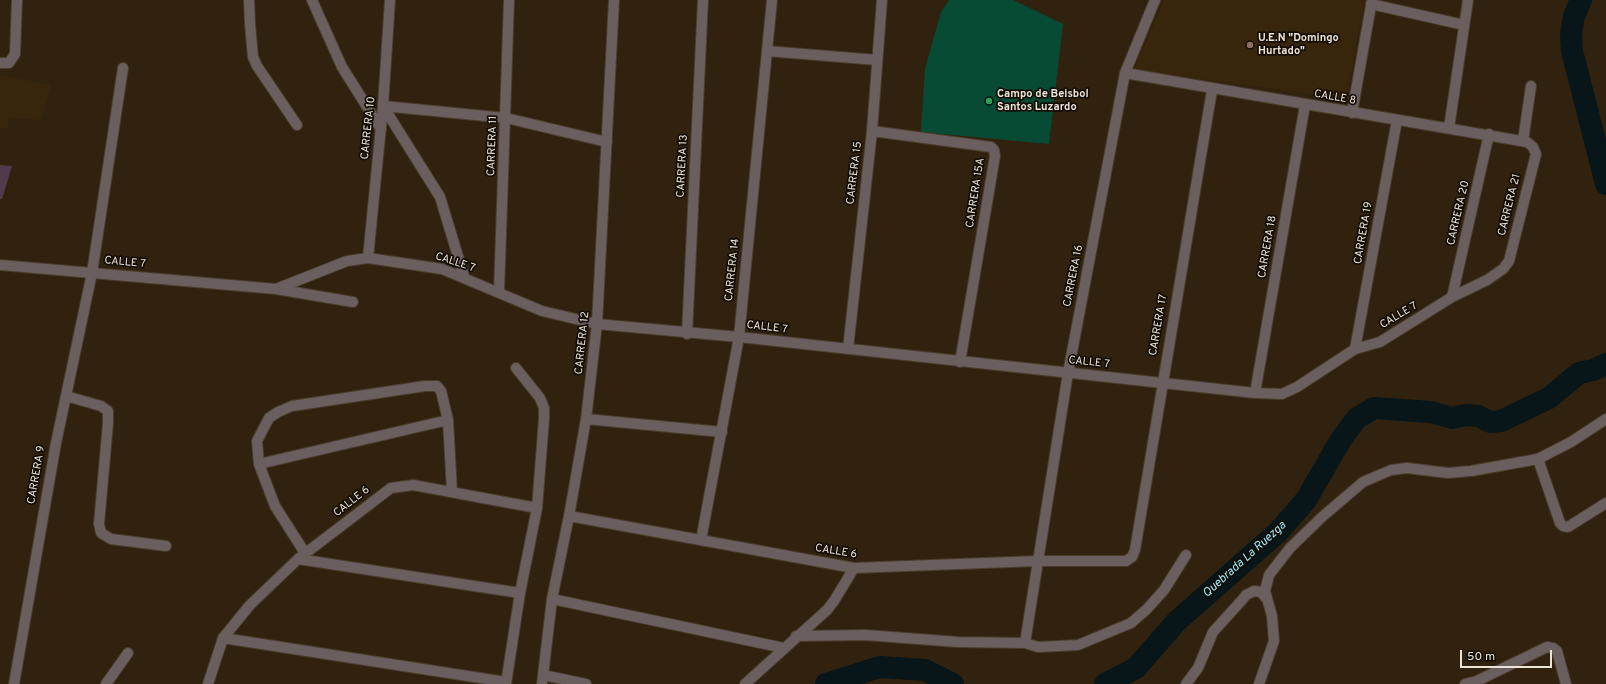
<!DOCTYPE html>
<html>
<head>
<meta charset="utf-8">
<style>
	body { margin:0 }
	#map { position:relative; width:1606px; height:684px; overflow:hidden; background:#30220f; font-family:Overpass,sans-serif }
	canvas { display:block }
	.scale { position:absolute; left:1460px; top:650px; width:92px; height:18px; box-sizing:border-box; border:2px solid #ece3d7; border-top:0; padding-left:5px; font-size:12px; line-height:14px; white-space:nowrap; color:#ece3d7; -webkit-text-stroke:3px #130d06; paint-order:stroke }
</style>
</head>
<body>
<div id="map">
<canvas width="1606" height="684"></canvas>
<div class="scale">50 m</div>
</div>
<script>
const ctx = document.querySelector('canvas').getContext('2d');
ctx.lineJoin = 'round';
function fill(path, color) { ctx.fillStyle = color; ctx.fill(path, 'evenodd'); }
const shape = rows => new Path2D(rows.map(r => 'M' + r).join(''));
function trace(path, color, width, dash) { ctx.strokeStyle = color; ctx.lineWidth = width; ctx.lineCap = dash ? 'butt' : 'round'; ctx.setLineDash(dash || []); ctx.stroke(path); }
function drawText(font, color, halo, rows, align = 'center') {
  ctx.font = font + ' Overpass,sans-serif'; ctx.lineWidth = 3.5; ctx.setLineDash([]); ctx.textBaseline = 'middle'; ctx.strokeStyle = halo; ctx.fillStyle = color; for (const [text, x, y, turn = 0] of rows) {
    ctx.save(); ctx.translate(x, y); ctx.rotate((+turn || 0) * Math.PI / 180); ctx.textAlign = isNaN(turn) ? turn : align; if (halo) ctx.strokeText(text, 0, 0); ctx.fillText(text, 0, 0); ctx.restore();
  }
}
fill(shape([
	[1164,0,1365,0,1347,94,1335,97,1134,70],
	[0,75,51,85,42,120,9,118,8,128,0,128]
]), '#38260c');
fill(shape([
	[949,0,1013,0,1063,24,1049,144,921,132,925,69,941,12]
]), '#084b34');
trace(shape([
	[1581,0,1574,16,1571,34,1572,51,1606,184],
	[826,684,880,667,925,670,953,684],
	[1105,684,1136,668,1177,621,1278,532,1306,500,1340,441,1357,418,1374,408,1431,412,1452,418,1466,415,1478,416,1490,422,1501,421,1549,398,1579,373,1593,370,1606,364]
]), '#081619', 22);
fill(shape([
	[0,165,12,166,2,199,0,199]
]), '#4f3b4b');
const minor = shape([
	[249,0,250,24,253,57,257,66,297,125],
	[312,0,342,67,381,129],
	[1371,4,1464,25],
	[767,51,877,60],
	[0,63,9,63,15,54,17,0],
	[383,106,506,118,607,142],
	[383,106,440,197,464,276],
	[1352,113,1372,0],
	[1449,128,1468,0],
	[872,131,991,147,994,150,995,156,960,362],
	[1523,141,1531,86],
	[368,258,383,106,390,0],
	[0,265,276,289,347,261,368,258,442,269,542,311,597,324,739,337,1255,393,1282,394,1297,387,1355,349,1380,342,1452,297,1487,280,1503,269,1509,261,1536,154,1533,147,1527,142,1125,73],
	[276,289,353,302],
	[499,292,509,0],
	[1452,297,1489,134],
	[687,334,703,0],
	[848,349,872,131,882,0],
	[1355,349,1397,120],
	[1255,393,1305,105],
	[66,396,101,406,108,411,108,423,99,524,101,533,111,539,166,546],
	[586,419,722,432],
	[1538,459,1560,523,1563,526,1568,527,1606,503],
	[259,464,448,420],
	[569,516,854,568,1037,561,1126,561,1132,557,1135,550,1212,90],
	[701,540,739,337,772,0],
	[305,553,275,506,259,464,257,441,269,418,278,412,292,406,425,386,437,386,441,391,448,420,452,492],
	[298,559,520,593],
	[552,599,784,648],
	[796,636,865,635,958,642,1025,643,1068,373,1125,73,1155,0],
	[223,638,250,605,298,559,391,488,413,485,537,508],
	[1025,643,1038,647,1078,645,1131,623,1147,609,1164,590,1186,555],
	[543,675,586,684],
	[14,684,56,443,92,273,123,68],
	[106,684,128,653],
	[208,684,223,638,506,682],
	[506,684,520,593,537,508,544,419,544,408,540,398,516,368],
	[542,684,552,599,569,516,586,419,597,324,614,0],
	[745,684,827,610,834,601,854,568],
	[1186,684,1198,668,1213,632,1242,600,1246,595,1254,591,1261,592,1266,598],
	[1259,684,1274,641,1272,616,1265,591,1269,575,1290,548,1322,517,1363,482,1391,470,1407,468,1448,473,1471,471,1538,459,1571,442,1606,419],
	[1465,684,1477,681,1547,647,1553,648,1557,651,1566,684]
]);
trace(minor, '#4a3d2b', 12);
trace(minor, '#6b5e5e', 10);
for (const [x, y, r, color] of [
	[1250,45,4,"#8d6e63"],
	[989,101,4,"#2e9e5b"]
]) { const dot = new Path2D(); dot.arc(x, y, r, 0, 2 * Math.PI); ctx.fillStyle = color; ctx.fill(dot); trace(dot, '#130d06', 1.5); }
drawText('bold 11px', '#ece3d7', '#130d06', [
	["U.E.N \"Domingo",1258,39],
	["Hurtado\"",1258,52],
	["Campo de Beisbol",997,95],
	["Santos Luzardo",997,108]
], 'left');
drawText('11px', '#ece3d7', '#130d06', [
	["CALLE 8",1335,98,10],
	["CARRERA 10",369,128,-84],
	["CARRERA 11",493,146,-88],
	["CARRERA 13",683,166,-87],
	["CARRERA 15",855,173,-83],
	["CARRERA 15A",976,193,-81],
	["CARRERA 21",1510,205,-76],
	["CARRERA 20",1459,213,-77],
	["CARRERA 19",1364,233,-80],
	["CARRERA 18",1268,247,-80],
	["CALLE 7",125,263,5],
	["CALLE 7",455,263,18],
	["CARRERA 14",733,270,-84],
	["CARRERA 16",1074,276,-79],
	["CALLE 7",1399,316,-31],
	["CARRERA 17",1159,325,-80],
	["CALLE 7",767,328,7],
	["CARRERA 12",583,343,-84],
	["CALLE 7",1089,363,6],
	["CARRERA 9",37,475,-80],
	["CALLE 6",352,502,-38],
	["CALLE 6",836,552,9]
]);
drawText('italic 12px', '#a0ebfd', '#130d06', [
	["Quebrada La Ruezga",1245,560,-42]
]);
</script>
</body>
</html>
